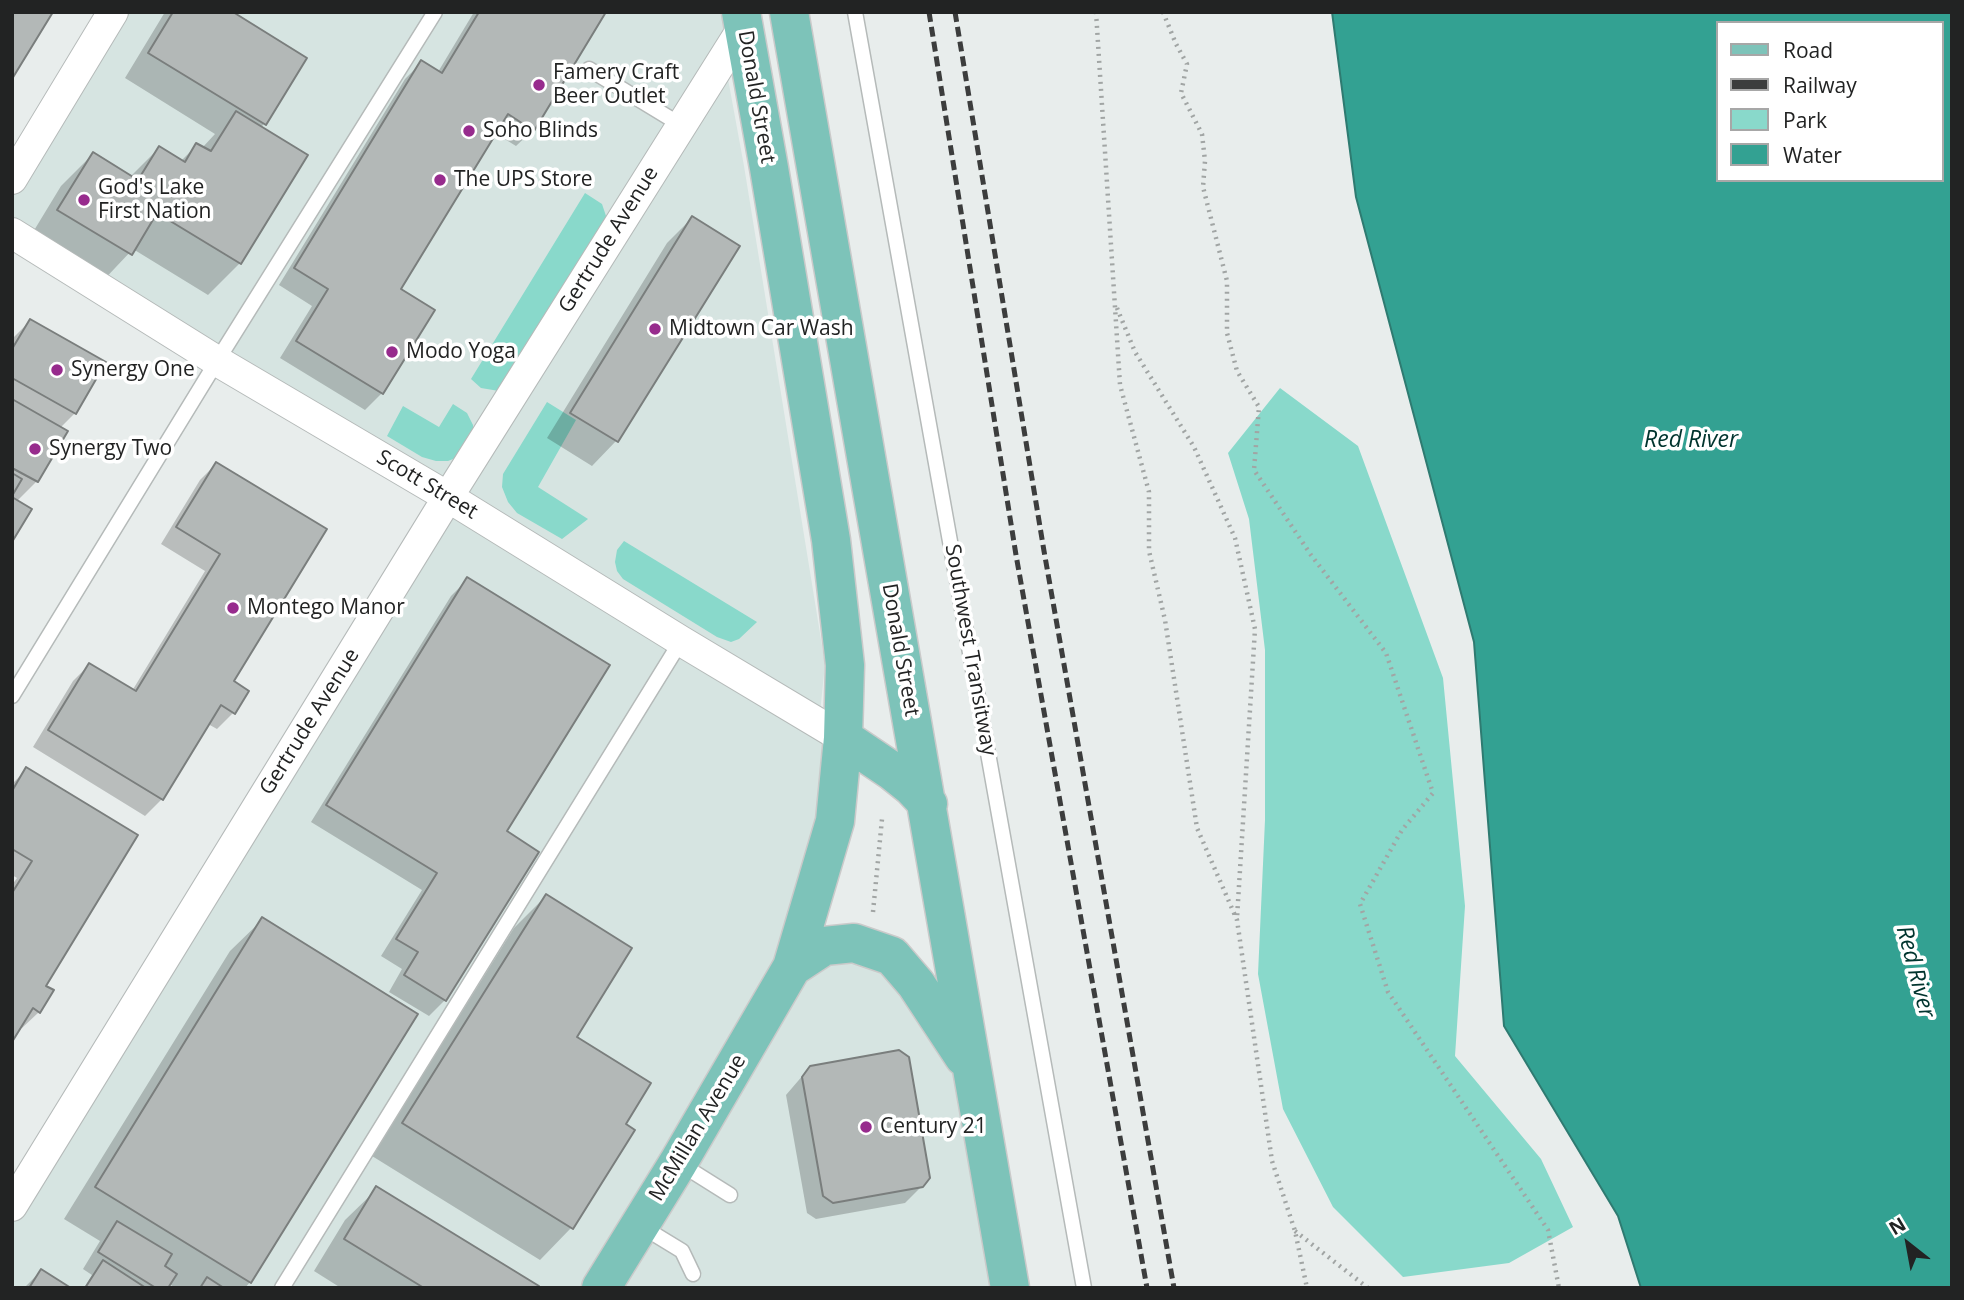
<!DOCTYPE html>
<html>
<head>
<meta charset="utf-8">
<style>
	body { margin:0 }
	#map { position:relative; width:1964px; height:1300px; overflow:hidden; background:#e8edec; font-family:"Open Sans",sans-serif }
	canvas { display:block }
	.frame { position:absolute; inset:0; border:14px solid #222323; pointer-events:none }
	.legend { position:absolute; left:1716px; top:21px; width:228px; height:161px; box-sizing:border-box; background:#fff; border:2px solid #a7a7a7; margin:0; padding:9px 12px; list-style:none; font-size:21px; color:#222323 }
	.legend li { display:flex; align-items:center; gap:14px; height:35px }
	.legend b { width:35px; border:2px solid #a7a7a7 }
	.north { position:absolute; left:1873px; top:1209px; width:70px; height:70px; -webkit-text-stroke:5px #fff; paint-order:stroke; rotate:329deg; font-size:19px; font-weight:700; line-height:28px; text-align:center; color:#222323 }
	.north::after { content:''; display:block; margin:auto; width:24px; height:32px; background:#222323; clip-path:polygon(50% 0,100% 100%,50% 72%,0 100%) }
</style>
</head>
<body>
<div id="map">
<canvas width="1964" height="1300"></canvas>
<div class="frame"></div>
<ul class="legend">
<li><b style="height:9px;background:#7dc3b9"></b>Road</li>
<li><b style="height:9px;background:#3c3d3d"></b>Railway</li>
<li><b style="height:19px;background:#89d9cb"></b>Park</li>
<li><b style="height:19px;background:#33a192"></b>Water</li>
</ul>
<div class="north">N</div>
</div>
<script>
const ctx = document.querySelector('canvas').getContext('2d');
ctx.lineJoin = 'round';
function fill(path, color) { ctx.fillStyle = color; ctx.fill(path, 'evenodd'); }
const shape = rows => new Path2D(rows.map(r => 'M' + r).join(''));
function trace(path, color, width, dash) { ctx.strokeStyle = color; ctx.lineWidth = width; ctx.lineCap = dash ? 'butt' : 'round'; ctx.setLineDash(dash || []); ctx.stroke(path); }
function drawText(font, color, halo, rows, align = 'center') {
  ctx.font = font + ' "Open Sans",sans-serif'; ctx.lineWidth = 7; ctx.setLineDash([]); ctx.textBaseline = 'middle'; ctx.strokeStyle = halo; ctx.fillStyle = color; for (const [text, x, y, turn = 0] of rows) {
    ctx.save(); ctx.translate(x, y); ctx.rotate((+turn || 0) * Math.PI / 180); ctx.textAlign = isNaN(turn) ? turn : align; if (halo) ctx.strokeText(text, 0, 0); ctx.fillText(text, 0, 0); ctx.restore();
  }
}
fill(shape([
	[113,12,741,12,724,57,744,166,825,664,819,723,843,738,793,966,854,943,973,1070,1010,1288,12,1288,12,1206,448,497,12,233,12,179]
]), '#d6e4e1');
fill(shape([
	[585,193,602,204,607,219,499,391,481,388,471,379],
	[1280,388,1358,446,1443,678,1465,906,1455,1056,1541,1159,1573,1227,1509,1263,1403,1277,1333,1207,1283,1109,1258,974,1265,820,1265,650,1249,519,1228,453],
	[547,402,576,420,538,487,588,519,562,539,517,513,508,502,502,487,503,474],
	[453,404,467,413,473,425,473,438,461,456,448,461,436,461,422,457,387,436,403,406,439,427],
	[624,541,757,622,739,639,731,642,717,637,623,579,617,571,615,562,617,550]
]), '#89d9cb');
const water = shape([
	[1332,12,1952,12,1952,1288,1641,1288,1618,1216,1504,1026,1474,642,1356,197,1332,12],
	[1717,23,1941,23,1941,180,1717,180,1717,23]
]);
fill(water, '#33a192');
trace(water, '#2e7b71', 2);
fill(shape([
	[165,12,230,12,305,59,261,128,240,263,208,295,133,249,98,286,27,242,61,186,93,154,130,177,159,148,181,161,197,145,202,148,215,134,125,78],
	[474,12,604,12,533,130,516,146,495,133,398,290,432,310,382,393,365,410,280,358,312,306,279,285,405,79,422,62,438,72],
	[692,218,737,246,616,441,592,466,547,438,667,243],
	[30,321,75,413,60,428,37,481,16,502,12,538,12,339],
	[216,464,233,713,217,729,208,724,162,799,145,816,33,747,73,681,89,665,132,691,205,571,161,544,200,480],
	[468,579,504,832,445,1000,429,1016,389,992,402,969,381,956,422,890,311,822,451,596],
	[27,769,44,986,39,1012,22,1028,20,1027,12,1039,12,885,17,878,12,875,12,784],
	[546,896,575,1037,623,1125,632,1130,571,1228,540,1260,372,1156,514,928],
	[262,920,250,1282,245,1288,176,1288,169,1284,166,1288,84,1288,92,1275,83,1269,100,1241,64,1219,230,951],
	[810,1067,922,1186,905,1203,816,1219,807,1213,786,1095],
	[377,1189,536,1288,341,1288,314,1271,345,1220],
	[41,1271,68,1288,24,1288]
]), '#0003');
const building = shape([
	[12,12,53,12,12,79,12,12],
	[173,12,233,12,307,58,266,125,148,53,173,12],
	[479,12,606,12,534,131,508,114,401,289,435,310,383,394,296,341,328,289,294,268,421,60,442,73,479,12],
	[236,111,308,155,241,264,157,213,132,255,57,210,93,152,138,180,159,146,185,162,196,143,211,151,236,111],
	[692,216,740,246,618,442,570,413,692,216],
	[30,319,106,362,76,414,12,378,12,349,30,319],
	[12,399,68,431,38,482,12,468,12,399],
	[216,462,327,529,234,681,249,691,235,714,221,705,163,800,48,730,89,663,136,691,220,554,176,527,216,462],
	[12,473,22,479,12,496,12,473],
	[12,497,32,509,12,542,12,497],
	[467,577,610,665,507,831,539,852,446,1001,404,975,418,952,396,939,437,873,326,805,467,577],
	[26,767,138,835,46,986,54,990,40,1013,33,1008,12,1042,12,893,32,861,12,849,12,791,26,767],
	[546,894,632,948,577,1037,651,1083,626,1124,635,1130,573,1229,402,1123,546,894],
	[262,917,418,1014,251,1283,95,1187,262,917],
	[899,1050,909,1057,930,1178,923,1187,833,1203,823,1196,802,1077,810,1066,899,1050],
	[376,1186,539,1286,538,1288,424,1288,344,1239,376,1186],
	[117,1221,172,1254,165,1266,177,1274,168,1288,156,1288,98,1252,117,1221],
	[103,1260,146,1288,85,1288,103,1260],
	[41,1269,71,1288,29,1288,41,1269],
	[207,1277,224,1288,200,1288,207,1277]
]);
fill(building, '#b3b8b7');
trace(building, '#7a7e7d', 2);
const service = shape([
	[855,12,1084,1288],
	[589,69,681,125],
	[12,696,217,361,435,12],
	[679,1163,730,1195],
	[641,1226,682,1251,693,1274],
	[282,1288,681,641]
]);
const minor = shape([
	[12,179,113,12],
	[12,233,217,361,448,497,681,641,843,738],
	[12,1206,448,497,744,26]
]);
const primary = shape([
	[789,12,1010,1288],
	[843,738,892,771,912,787,928,804],
	[792,967,824,946,854,943,892,956,916,984,964,1057],
	[601,1288,678,1163,792,967,835,821,843,738,845,665,831,540,769,168,741,12]
]);
trace(service, '#b5bab9', 17);
trace(minor, '#b5bab9', 32);
trace(primary, '#cacaca', 41);
trace(shape([
	[1096,12,1120,385,1149,492,1149,551,1165,620,1197,828,1237,920,1272,1161,1295,1231,1307,1288],
	[1163,12,1176,44,1187,64,1181,93,1202,134,1205,161,1203,187,1227,281,1227,333,1237,371,1259,407,1254,470,1311,555,1386,653,1433,793,1402,830,1360,904,1388,992,1548,1230,1559,1288],
	[1117,308,1135,352,1194,447,1235,538,1255,629,1237,918],
	[873,912,882,819],
	[1295,1231,1368,1288]
]), '#a1a5a4', 4.5, [2, 5]);
trace(service, '#fff', 14);
trace(minor, '#fff', 30);
trace(primary, '#7dc3b9', 38);
trace(shape([
	[929,12,1016,555,1147,1288],
	[955,12,1044,551,1174,1288]
]), '#3c3d3d', 5, [10, 5]);
for (const [x, y, r, color] of [
	[539,85,7,"#972b8d"],
	[469,131,7,"#972b8d"],
	[440,180,7,"#972b8d"],
	[84,200,7,"#972b8d"],
	[655,329,7,"#972b8d"],
	[392,352,7,"#972b8d"],
	[57,370,7,"#972b8d"],
	[35,449,7,"#972b8d"],
	[233,608,7,"#972b8d"],
	[866,1127,7,"#972b8d"]
]) { const dot = new Path2D(); dot.arc(x, y, r, 0, 2 * Math.PI); ctx.fillStyle = color; ctx.fill(dot); trace(dot, '#fff', 2.5); }
drawText('21px', '#222323', '#fff', [
	["Famery Craft",553,73],
	["Beer Outlet",553,97],
	["Soho Blinds",483,131],
	["The UPS Store",454,180],
	["God's Lake",98,188],
	["First Nation",98,212],
	["Midtown Car Wash",669,329],
	["Modo Yoga",406,352],
	["Synergy One",71,370],
	["Synergy Two",49,449],
	["Montego Manor",247,608],
	["Century 21",880,1127]
], 'left');
drawText('21px', '#222323', '#fff', [
	["Donald Street",756,97,80],
	["Gertrude Avenue",609,240,-58],
	["Scott Street",427,485,31],
	["Donald Street",900,650,80],
	["Southwest Transitway",970,650,80],
	["Gertrude Avenue",310,722,-58],
	["McMillan Avenue",698,1128,-59]
]);
drawText('italic 23px', '#00342e', '#fff', [
	["Red River",1691,440],
	["Red River",1915,972,75]
]);
</script>
</body>
</html>
